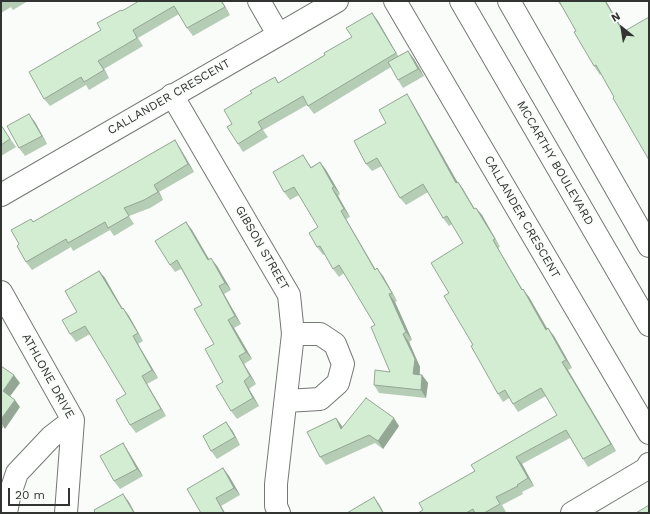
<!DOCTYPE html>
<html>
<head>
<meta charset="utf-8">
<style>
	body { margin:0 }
	#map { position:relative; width:650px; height:514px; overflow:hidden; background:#f9fcf9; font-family:"Work Sans",sans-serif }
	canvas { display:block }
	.frame { position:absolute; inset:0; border:2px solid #323432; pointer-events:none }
	.north { position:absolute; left:602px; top:8px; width:40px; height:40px; -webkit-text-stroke:3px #f9fcf9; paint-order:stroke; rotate:330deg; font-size:11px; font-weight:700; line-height:16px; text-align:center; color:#323432 }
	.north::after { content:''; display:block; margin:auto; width:14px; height:18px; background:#323432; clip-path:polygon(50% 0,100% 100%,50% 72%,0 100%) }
	.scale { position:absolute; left:8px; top:488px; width:62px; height:18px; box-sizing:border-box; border:2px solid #323432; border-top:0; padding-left:5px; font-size:12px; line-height:14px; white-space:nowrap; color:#323432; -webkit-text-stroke:3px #f9fcf9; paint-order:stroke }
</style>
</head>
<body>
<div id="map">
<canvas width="650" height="514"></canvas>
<div class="frame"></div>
<div class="north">N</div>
<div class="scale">20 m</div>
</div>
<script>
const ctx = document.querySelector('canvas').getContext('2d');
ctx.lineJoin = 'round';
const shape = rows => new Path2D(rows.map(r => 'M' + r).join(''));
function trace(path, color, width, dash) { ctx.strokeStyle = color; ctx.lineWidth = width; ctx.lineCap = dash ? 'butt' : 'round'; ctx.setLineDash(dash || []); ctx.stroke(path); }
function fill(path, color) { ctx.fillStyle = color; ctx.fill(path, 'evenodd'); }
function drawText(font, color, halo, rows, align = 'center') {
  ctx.font = font + ' "Work Sans",sans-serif'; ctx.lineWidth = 3; ctx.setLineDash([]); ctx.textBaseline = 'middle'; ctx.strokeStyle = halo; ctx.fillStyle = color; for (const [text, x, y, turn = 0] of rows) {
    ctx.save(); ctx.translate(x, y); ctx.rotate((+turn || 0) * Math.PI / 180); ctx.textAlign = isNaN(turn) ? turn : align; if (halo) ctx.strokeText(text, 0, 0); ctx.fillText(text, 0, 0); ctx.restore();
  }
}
const street = shape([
	[259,1,278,34],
	[395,1,649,433],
	[172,95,289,295,293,334,276,484,276,506,279,513],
	[1,195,337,1],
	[1,292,73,420,66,513],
	[286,401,320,399,338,383,343,364,335,344,320,334,293,334],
	[6,513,9,497,17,473,51,437,73,420],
	[572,513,646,469,649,464]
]);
const secondary = shape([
	[461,1,649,325],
	[509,1,649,246]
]);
trace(street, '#757875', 24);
trace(secondary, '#757875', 24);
trace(street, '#fff', 22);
trace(secondary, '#fff', 22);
fill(shape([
	[1,1,28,1,13,10,11,7,1,13],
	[222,1,230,15,193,36,187,28,179,14,138,38,143,46,104,69,109,78,89,90,86,85,50,106,44,99,101,30,122,11],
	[557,1,606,1,623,31,614,97,601,74,600,75,594,66,576,31,562,7],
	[372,13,378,21,398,56,408,51,414,59,424,76,403,88,398,80,391,67,314,114,307,105,263,130,268,137,243,152,238,144,232,124,252,93,275,77,279,83,325,55,352,37],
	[412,102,457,182,458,182,463,189,475,209,476,208,482,215,500,247,498,248,523,290,529,297,547,329,554,336,572,368,568,370,616,451,588,467,583,459,570,438,522,464,534,486,522,492,523,494,502,505,506,512,503,513,418,513,423,510,475,471,557,415,546,396,518,412,509,398,503,402,498,394,473,345,449,293,463,243,452,224,449,226,443,218,428,192,406,205,400,198,382,166,372,171,366,164,386,123],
	[35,122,47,144,25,156,19,148],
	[1,125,16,147,1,156],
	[175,140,180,148,194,172,159,192,163,200,150,208,129,216,134,224,114,236,110,230,73,251,71,247,32,270,26,262,19,244,31,219,33,222],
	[303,155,311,167,320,162,326,170,340,194,338,196,350,217,346,219,375,269,383,276,397,301,395,302,412,340,409,342,420,367,420,375,422,375,428,383,426,398,379,393,374,385,390,372,375,325,344,273,339,277,333,269,325,254,323,255,317,247,318,227,299,195,290,200,284,192],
	[186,222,192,230,209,259,217,266,231,290,224,294,241,324,234,328,252,359,244,364,256,384,249,389,259,406,237,419,231,411,223,382,214,344,202,305,181,269,175,272,170,265],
	[99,271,105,278,123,309,123,308,129,316,143,341,138,344,158,378,147,384,166,416,136,433,130,425,126,394,90,334,76,342,70,334,77,312],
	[336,418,343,428,399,426,383,449,375,443,326,465,320,457],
	[232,430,240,445,217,459,211,451],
	[123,443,128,451,143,476,120,489,114,481],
	[223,468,229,476,240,495,221,506,225,513,201,513]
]), '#b5ccb5');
fill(shape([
	[221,1,222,1,230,15,225,7],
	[605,1,606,1,629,40,623,32],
	[372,13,378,21,401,61,396,53],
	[408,51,414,59,424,76,418,69],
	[98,61,104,69,109,78,104,70],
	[407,94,412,102,462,190,456,183],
	[29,114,35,122,47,144,42,136],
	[175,140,180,148,194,172,188,164],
	[320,162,326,170,340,194,334,187],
	[458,182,463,189,479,217,474,209],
	[154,185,159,192,163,200,158,192],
	[332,188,338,196,350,217,344,209],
	[476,208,482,215,500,247,495,239],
	[341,211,346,219,380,277,375,270],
	[186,222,192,230,214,268,208,260],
	[493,240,498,248,527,298,522,290],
	[211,258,217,266,231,290,225,283],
	[377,268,383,276,397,301,392,293],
	[99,271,105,278,127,317,122,309],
	[219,286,224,294,241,324,235,316],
	[523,289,529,297,552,337,546,330],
	[389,294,395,302,412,340,406,332],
	[123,308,129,316,143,341,138,333],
	[228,320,234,328,252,359,246,352],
	[548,328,554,336,572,368,566,360],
	[403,334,409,342,420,367,419,382,413,374],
	[133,336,138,344,158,378,152,370],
	[239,356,244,364,256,384,250,376],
	[562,362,568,370,616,451,611,444],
	[14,375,20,383,8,399,3,391],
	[422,375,428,383,426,398,421,390],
	[142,376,147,384,166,416,161,409],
	[244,381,249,389,259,406,253,398],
	[15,400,20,407,5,429,1,423,1,419],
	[336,418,342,426,347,437,341,429],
	[394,418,399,426,383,449,378,441],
	[226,422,232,430,240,445,235,437],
	[1,424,3,427,1,430],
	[123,443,128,451,143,476,137,469],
	[516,457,522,464,534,486,528,478],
	[223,468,229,476,240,495,234,488],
	[123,494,129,502,135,513,134,513],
	[374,497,379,504,384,513,383,513],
	[216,498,221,506,225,513,224,513]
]), '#94a694');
const building = shape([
	[139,1,221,1,225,7,187,28,174,6,133,30,137,38,98,61,104,70,84,82,81,77,44,99,29,72,101,30,97,23,121,10,122,11,139,1],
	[559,1,605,1,623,32,649,17,649,160,613,98,614,97,596,65,594,66,574,32,576,31,559,1],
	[372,13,396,53,308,106,303,96,258,122,262,129,238,144,227,127,232,124,224,110,252,93,250,91,275,77,278,83,325,55,324,53,352,37,346,28,372,13],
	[408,51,418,69,398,80,388,62,408,51],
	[407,94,456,183,458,182,474,209,476,208,495,239,493,240,522,290,523,289,546,330,548,328,566,360,562,362,611,444,583,459,566,430,516,457,528,478,517,485,518,486,496,497,500,504,484,513,475,513,473,509,466,513,418,513,423,510,419,503,475,471,471,465,557,415,541,388,513,404,505,390,498,394,471,346,473,345,444,296,449,293,431,263,463,243,447,216,443,218,423,184,400,198,377,158,366,164,354,141,386,123,379,110,407,94],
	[29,114,42,136,19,148,7,126,29,114],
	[1,125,10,139,1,145,1,125],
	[175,140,188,164,154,185,158,192,144,200,124,208,129,216,108,228,105,222,68,243,66,239,26,262,17,246,19,244,11,230,31,219,33,222,175,140],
	[303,155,311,168,320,162,334,187,332,188,344,209,341,211,375,270,377,268,392,293,389,294,406,332,403,334,415,359,413,374,422,375,421,390,374,385,375,370,390,372,371,327,375,325,339,265,333,269,320,246,317,247,309,233,318,227,294,187,284,192,273,172,303,155],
	[186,222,208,260,211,258,225,283,219,286,235,316,228,320,246,352,239,356,250,376,244,381,253,398,231,411,216,386,223,382,205,349,214,344,194,309,202,305,177,260,170,265,155,241,186,222],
	[99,271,122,309,123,308,138,333,133,336,152,370,142,376,161,409,130,425,116,400,126,394,85,326,70,334,62,320,77,312,65,291,99,271],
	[1,366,14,375,3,391,15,400,1,419,1,366],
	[366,398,394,418,378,441,369,435,320,457,307,432,336,418,341,429,366,398],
	[226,422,235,437,211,451,203,436,226,422],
	[123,443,137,469,114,481,100,456,123,443],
	[223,468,234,488,216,498,224,513,201,513,187,489,223,468],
	[123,494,134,513,95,513,94,510,123,494],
	[374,497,383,513,347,513,374,497],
	[649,505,649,513,636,513,649,505]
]);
fill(building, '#d3edd3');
trace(building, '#94a694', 1);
drawText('12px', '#323432', '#f9fcf9', [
	["CALLANDER CRESCENT",169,97,-30],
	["MCCARTHY BOULEVARD",555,163,60],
	["CALLANDER CRESCENT",522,217,60],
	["GIBSON STREET",262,248,60],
	["ATHLONE DRIVE",48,376,61]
]);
</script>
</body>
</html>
